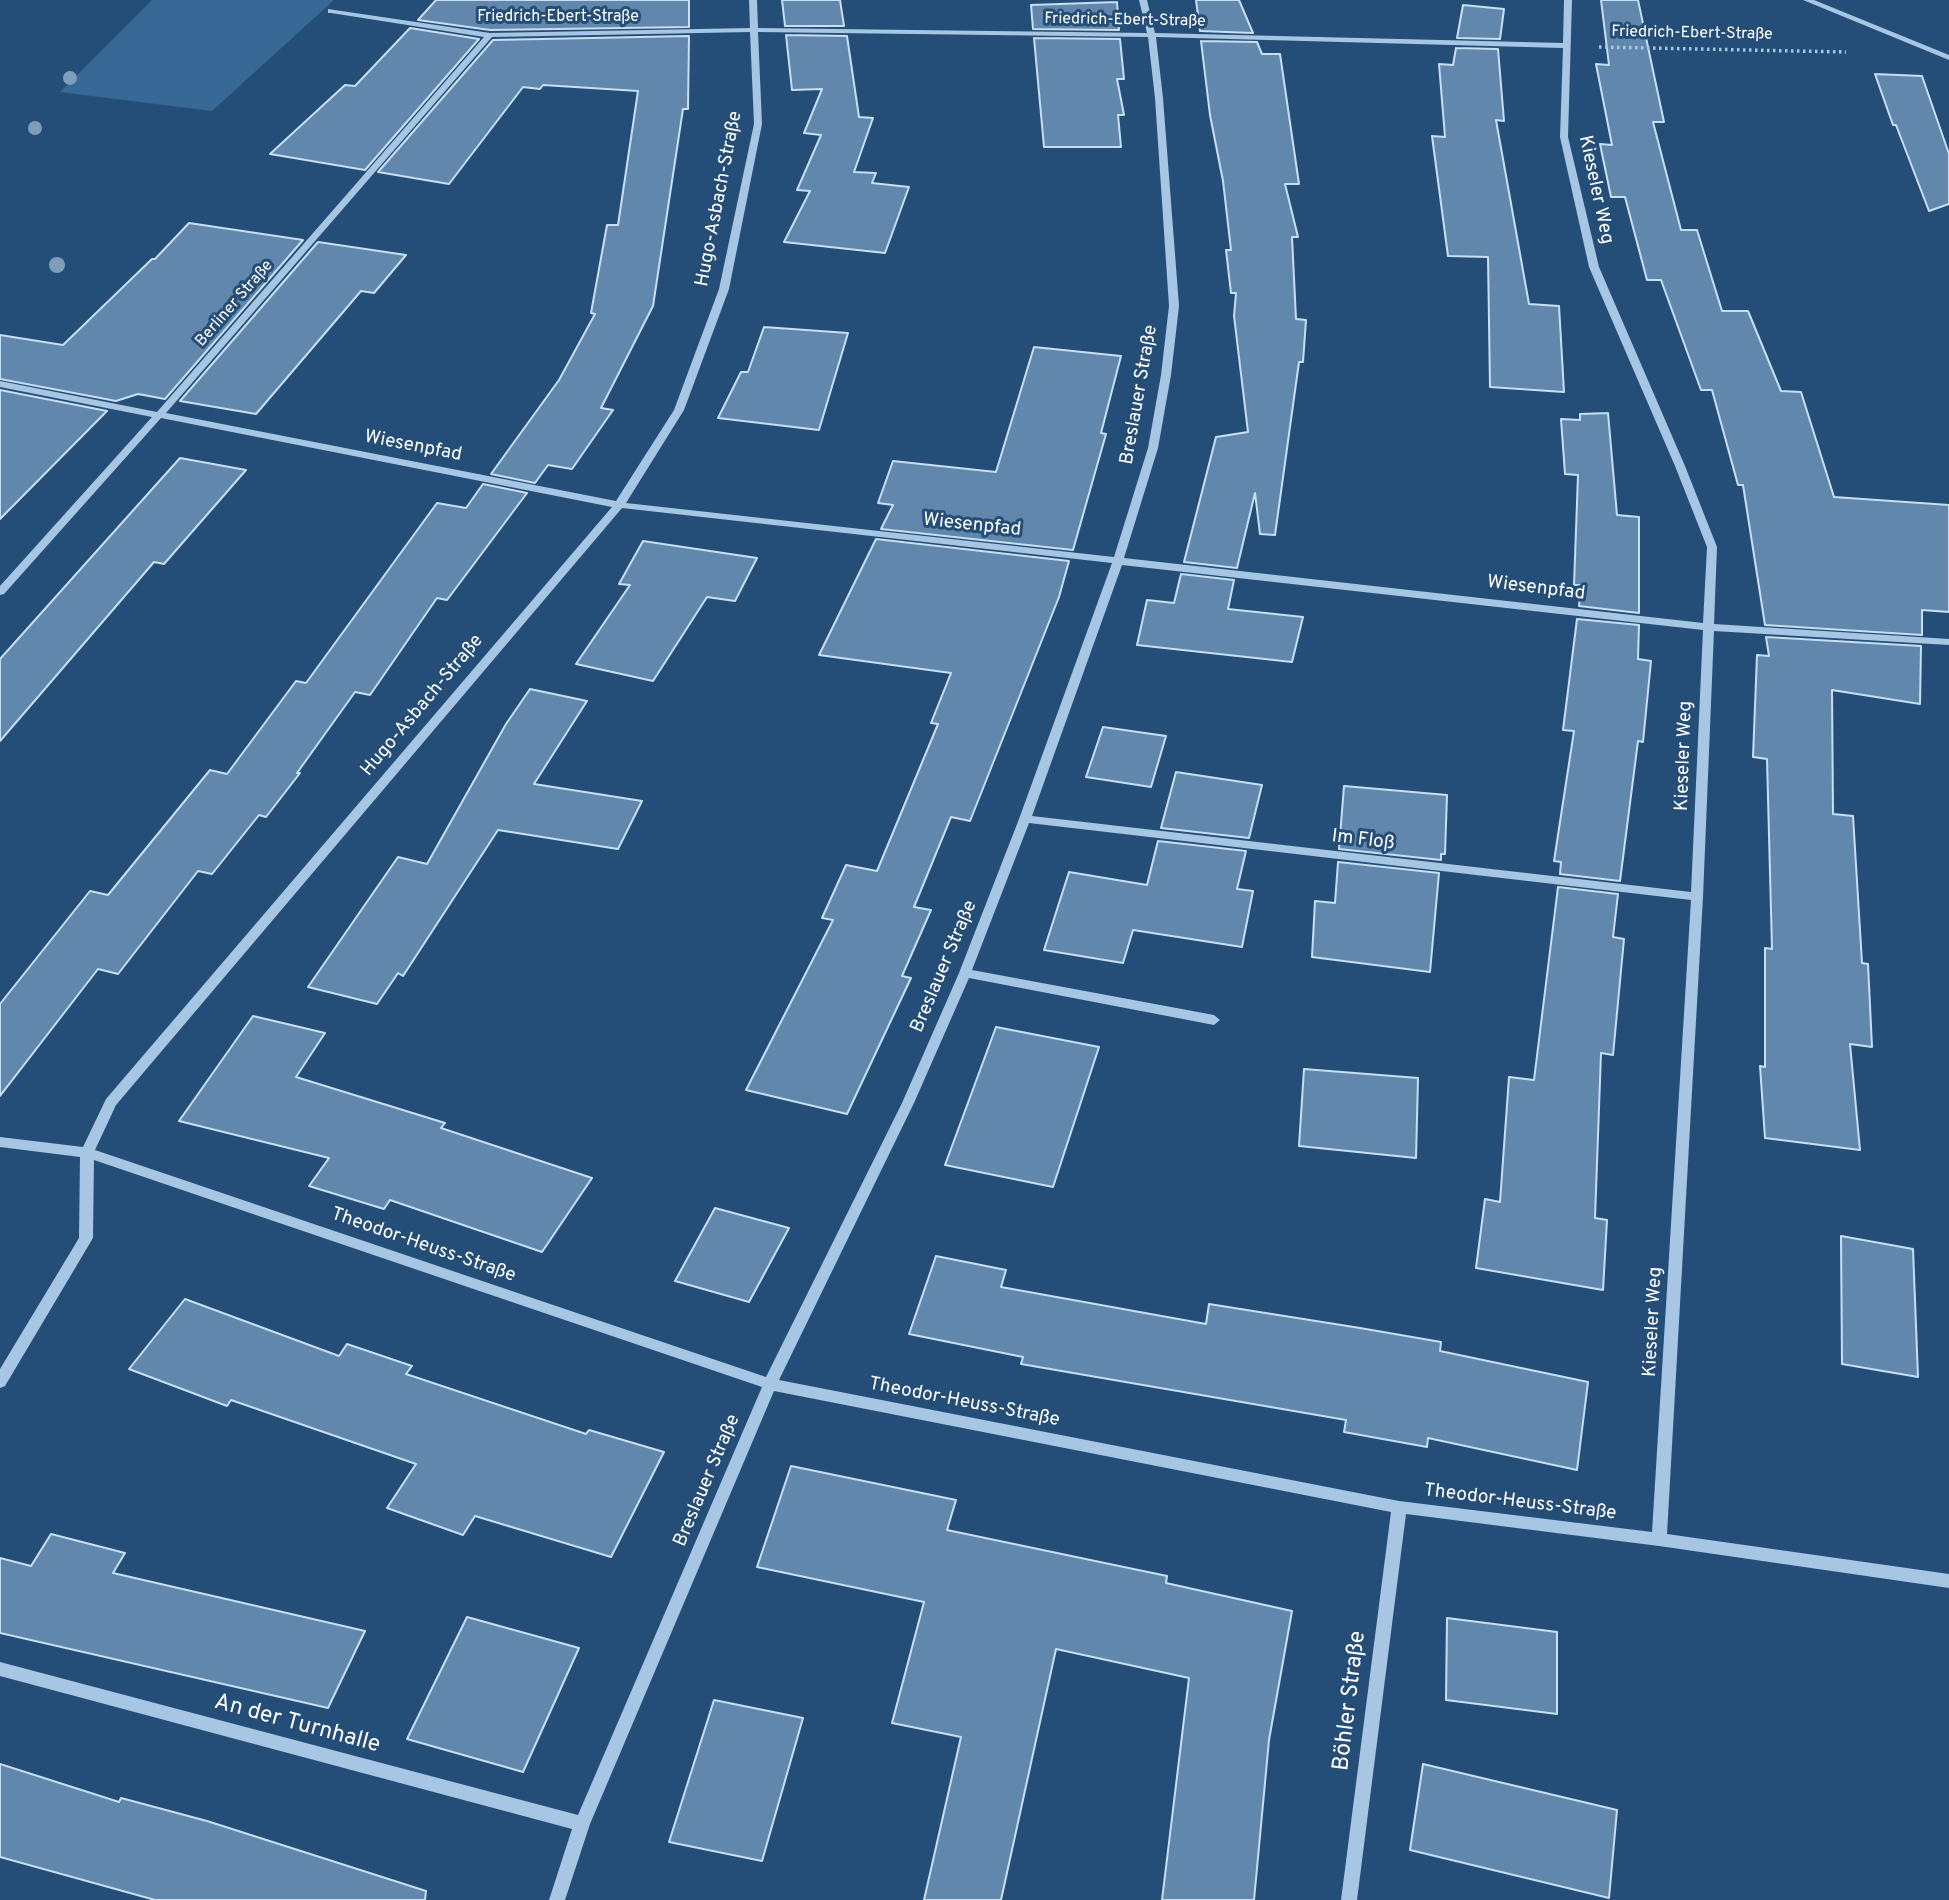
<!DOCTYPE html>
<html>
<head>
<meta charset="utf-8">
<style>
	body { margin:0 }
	canvas { display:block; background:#244e77 }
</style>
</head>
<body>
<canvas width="1949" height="1900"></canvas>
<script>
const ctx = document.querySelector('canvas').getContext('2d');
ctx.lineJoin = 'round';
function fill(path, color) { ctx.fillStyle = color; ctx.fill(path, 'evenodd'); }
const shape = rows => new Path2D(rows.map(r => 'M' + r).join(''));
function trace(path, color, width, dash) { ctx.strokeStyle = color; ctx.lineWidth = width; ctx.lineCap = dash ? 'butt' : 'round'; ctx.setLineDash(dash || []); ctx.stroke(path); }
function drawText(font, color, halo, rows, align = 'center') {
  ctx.font = font + ' Overpass,sans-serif'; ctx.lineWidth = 6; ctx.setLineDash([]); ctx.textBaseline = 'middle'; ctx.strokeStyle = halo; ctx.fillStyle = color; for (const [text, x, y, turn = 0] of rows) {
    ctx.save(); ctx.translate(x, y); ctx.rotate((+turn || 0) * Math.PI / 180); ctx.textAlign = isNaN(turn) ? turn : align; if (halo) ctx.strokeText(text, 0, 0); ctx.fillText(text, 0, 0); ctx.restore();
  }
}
fill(shape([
	[152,0,334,0,212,111,60,92]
]), '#386895');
const building = shape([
	[436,0,689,0,689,27,490,30,418,20,436,0],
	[782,0,840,0,844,26,785,26,782,0],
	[1196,0,1239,0,1253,33,1200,31,1196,0],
	[1601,0,1638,0,1664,122,1653,122,1681,230,1697,230,1722,311,1748,311,1781,391,1801,392,1834,497,1949,505,1949,612,1922,610,1922,635,1765,625,1743,485,1738,485,1712,390,1701,390,1661,280,1647,280,1625,197,1611,197,1600,144,1612,145,1596,64,1609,65,1601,0],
	[1117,2,1119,30,1033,29,1031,5,1117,2],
	[1463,5,1504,9,1500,39,1457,38,1463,5],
	[410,28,479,39,365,170,270,154,345,85,355,86,410,28],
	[786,35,847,36,859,117,873,118,854,172,876,173,872,183,909,187,885,253,784,242,810,191,797,190,821,135,804,133,822,89,792,90,786,35],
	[689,36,688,109,683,109,653,306,601,408,613,410,572,469,548,465,535,483,491,474,559,380,595,314,591,313,607,225,618,225,638,91,543,85,540,89,523,87,449,184,378,172,493,40,689,36],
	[1034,38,1120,39,1124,79,1117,79,1124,115,1118,115,1121,147,1044,147,1034,38],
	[1201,41,1257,42,1262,54,1280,54,1299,184,1285,184,1298,237,1292,237,1296,319,1306,320,1303,362,1299,362,1275,535,1260,534,1255,493,1237,568,1184,562,1216,437,1248,432,1234,316,1236,293,1231,293,1226,250,1231,250,1223,181,1210,115,1201,41],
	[1456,48,1498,49,1504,121,1496,120,1529,304,1559,306,1564,392,1490,387,1488,257,1448,256,1432,136,1445,137,1439,64,1453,65,1456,48],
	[1875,74,1922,76,1949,154,1949,204,1929,211,1896,125,1893,125,1875,74],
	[189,223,303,240,165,399,138,394,116,401,0,379,0,335,63,345,152,259,155,259,189,223],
	[318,242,406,255,374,293,361,291,256,414,180,401,318,242],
	[764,327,848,333,819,430,718,418,741,372,748,372,764,327],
	[1034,347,1121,356,1101,433,1106,434,1073,550,881,529,893,505,878,503,893,461,996,472,1034,347],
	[0,390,107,411,0,519,0,390],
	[1608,413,1617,515,1639,517,1639,613,1579,606,1581,585,1574,585,1578,475,1565,474,1561,419,1580,420,1580,414,1608,413],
	[180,458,246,470,164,564,154,562,0,741,0,659,180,458],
	[483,484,527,493,447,600,437,598,370,695,355,692,297,773,300,773,266,817,259,815,212,874,198,871,118,974,98,969,0,1096,0,1004,90,891,108,895,210,770,227,774,296,681,306,683,437,503,466,508,483,484],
	[876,539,1069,561,1059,597,970,821,951,817,914,907,931,910,902,976,911,978,847,1114,746,1090,833,920,822,918,846,865,877,871,938,724,931,723,951,673,819,655,876,539],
	[643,541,757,558,735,601,707,597,653,681,576,664,630,585,619,584,643,541],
	[1181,574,1234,580,1228,609,1303,617,1292,662,1137,645,1147,600,1174,603,1181,574],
	[1577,619,1639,625,1638,659,1651,661,1643,742,1638,741,1620,881,1560,874,1561,862,1554,861,1574,731,1563,730,1577,619],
	[1766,637,1921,646,1920,704,1832,690,1833,814,1853,816,1862,963,1868,964,1872,1047,1850,1044,1860,1150,1765,1138,1760,1066,1765,1067,1765,948,1772,949,1767,759,1753,757,1757,655,1769,656,1766,637],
	[530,689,587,701,534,784,642,801,618,849,498,830,403,976,398,973,377,1004,308,987,398,857,427,864,506,724,530,689],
	[1103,727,1166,736,1151,787,1086,777,1103,727],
	[1176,772,1262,785,1249,838,1161,828,1176,772],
	[1344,786,1447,795,1445,854,1441,854,1441,860,1339,849,1344,786],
	[1158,841,1246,851,1237,889,1253,891,1242,947,1133,930,1123,963,1044,950,1069,872,1147,885,1158,841],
	[1338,862,1439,873,1430,972,1312,957,1315,901,1335,903,1338,862],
	[1558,887,1618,894,1613,937,1624,939,1613,1055,1601,1053,1595,1218,1607,1220,1603,1290,1476,1268,1485,1199,1500,1202,1509,1077,1534,1080,1558,887],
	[253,1016,325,1033,296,1077,445,1123,441,1128,592,1178,542,1252,390,1200,384,1209,309,1186,329,1158,179,1121,253,1016],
	[996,1027,1099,1047,1053,1187,945,1165,996,1027],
	[1304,1069,1418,1078,1416,1158,1299,1146,1304,1069],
	[715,1208,789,1228,749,1302,675,1281,715,1208],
	[1841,1236,1913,1249,1918,1377,1842,1364,1841,1236],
	[936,1256,1006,1270,1001,1287,1206,1324,1209,1304,1360,1328,1441,1342,1440,1351,1588,1382,1577,1470,1428,1438,1427,1447,1344,1432,1346,1420,1021,1364,1023,1357,909,1334,936,1256],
	[185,1299,339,1356,347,1344,412,1366,406,1374,586,1434,589,1430,664,1452,611,1557,475,1516,463,1535,387,1508,416,1464,231,1400,227,1406,129,1369,185,1299],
	[791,1466,956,1500,947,1530,1167,1576,1166,1583,1292,1611,1269,1740,1254,1900,1162,1900,1189,1678,1056,1649,1001,1900,924,1900,961,1737,892,1723,924,1602,757,1567,791,1466],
	[51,1534,125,1553,113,1573,365,1631,328,1708,0,1633,0,1558,31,1566,51,1534],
	[467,1617,579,1648,523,1772,407,1739,467,1617],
	[1447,1618,1557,1632,1557,1714,1446,1700,1447,1618],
	[714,1700,803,1718,762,1861,669,1842,714,1700],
	[0,1764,119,1802,121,1798,207,1821,426,1891,425,1900,155,1900,0,1857,0,1764],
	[1423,1764,1617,1810,1609,1898,1410,1850,1423,1764]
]);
fill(building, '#6188ac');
trace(building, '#c8def3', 2);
trace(shape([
	[1599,47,1846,52]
]), '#a6c6e3', 3.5, [2.5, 3.5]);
fill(shape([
	[749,0,757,0,758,28,1147,33,1139,0,1147,0,1155,33,1563,43,1564,0,1572,0,1568,137,1599,267,1685,466,1717,547,1714,624,1949,639,1949,645,1714,631,1703,897,1667,1534,1949,1574,1949,1588,1659,1546,1406,1514,1357,1900,1341,1900,1391,1512,774,1391,590,1824,565,1900,549,1900,572,1829,0,1676,0,1662,578,1815,762,1387,94,1160,93,1238,5,1386,0,1388,0,1369,79,1238,80,1157,0,1147,0,1137,83,1147,106,1099,612,507,161,418,4,594,0,595,0,586,152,417,0,387,0,381,157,412,484,37,331,13,328,13,328,9,490,33,750,28,749,0],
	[750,32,754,124,719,289,674,410,616,501,166,413,492,37,750,32],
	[758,32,1148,37,1155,98,1169,306,1161,375,1148,448,1114,557,626,503,684,410,729,289,762,124,758,32],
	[1156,37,1563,48,1560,137,1589,267,1675,466,1707,547,1703,623,1124,558,1158,448,1171,375,1179,306,1163,98,1156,37],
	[622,508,1112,563,1019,819,959,973,902,1103,766,1377,95,1150,116,1105,622,508],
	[1122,565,1703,630,1691,892,1032,816,1122,565],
	[1029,823,1691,900,1652,1532,1399,1501,779,1380,914,1103,969,978,1214,1025,1220,1020,1214,1015,972,970,1029,823],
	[1803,0,1814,0,1949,55,1949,60,1803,0]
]), '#a6c6e3');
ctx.fillStyle = '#7e9dbb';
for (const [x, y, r] of [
	[70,78,7],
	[35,128,7],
	[57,265,8]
]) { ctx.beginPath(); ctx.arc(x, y, r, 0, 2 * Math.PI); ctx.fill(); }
drawText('16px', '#fff', '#244e77', [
	["Friedrich-Ebert-Straße",558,18],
	["Friedrich-Ebert-Straße",1125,21,1],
	["Friedrich-Ebert-Straße",1692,34,1],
	["Berliner Straße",235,304,-49]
]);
drawText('19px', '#fff', '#244e77', [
	["Kieseler Weg",1595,190,78],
	["Hugo-Asbach-Straße",720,199,-79],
	["Breslauer Straße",1140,395,-80],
	["Wiesenpfad",413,447,11],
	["Wiesenpfad",972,526,6],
	["Wiesenpfad",1536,589,7],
	["Hugo-Asbach-Straße",423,706,-50],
	["Kieseler Weg",1685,756,-88],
	["Im Floß",1363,841,7],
	["Breslauer Straße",945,967,-67],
	["Theodor-Heuss-Straße",423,1246,19],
	["Kieseler Weg",1654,1322,-87],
	["Theodor-Heuss-Straße",964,1403,11],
	["Breslauer Straße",708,1481,-67],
	["Theodor-Heuss-Straße",1520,1503,7]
]);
drawText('23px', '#fff', '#244e77', [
	["Böhler Straße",1351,1701,-83],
	["An der Turnhalle",297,1725,15]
]);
</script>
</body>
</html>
